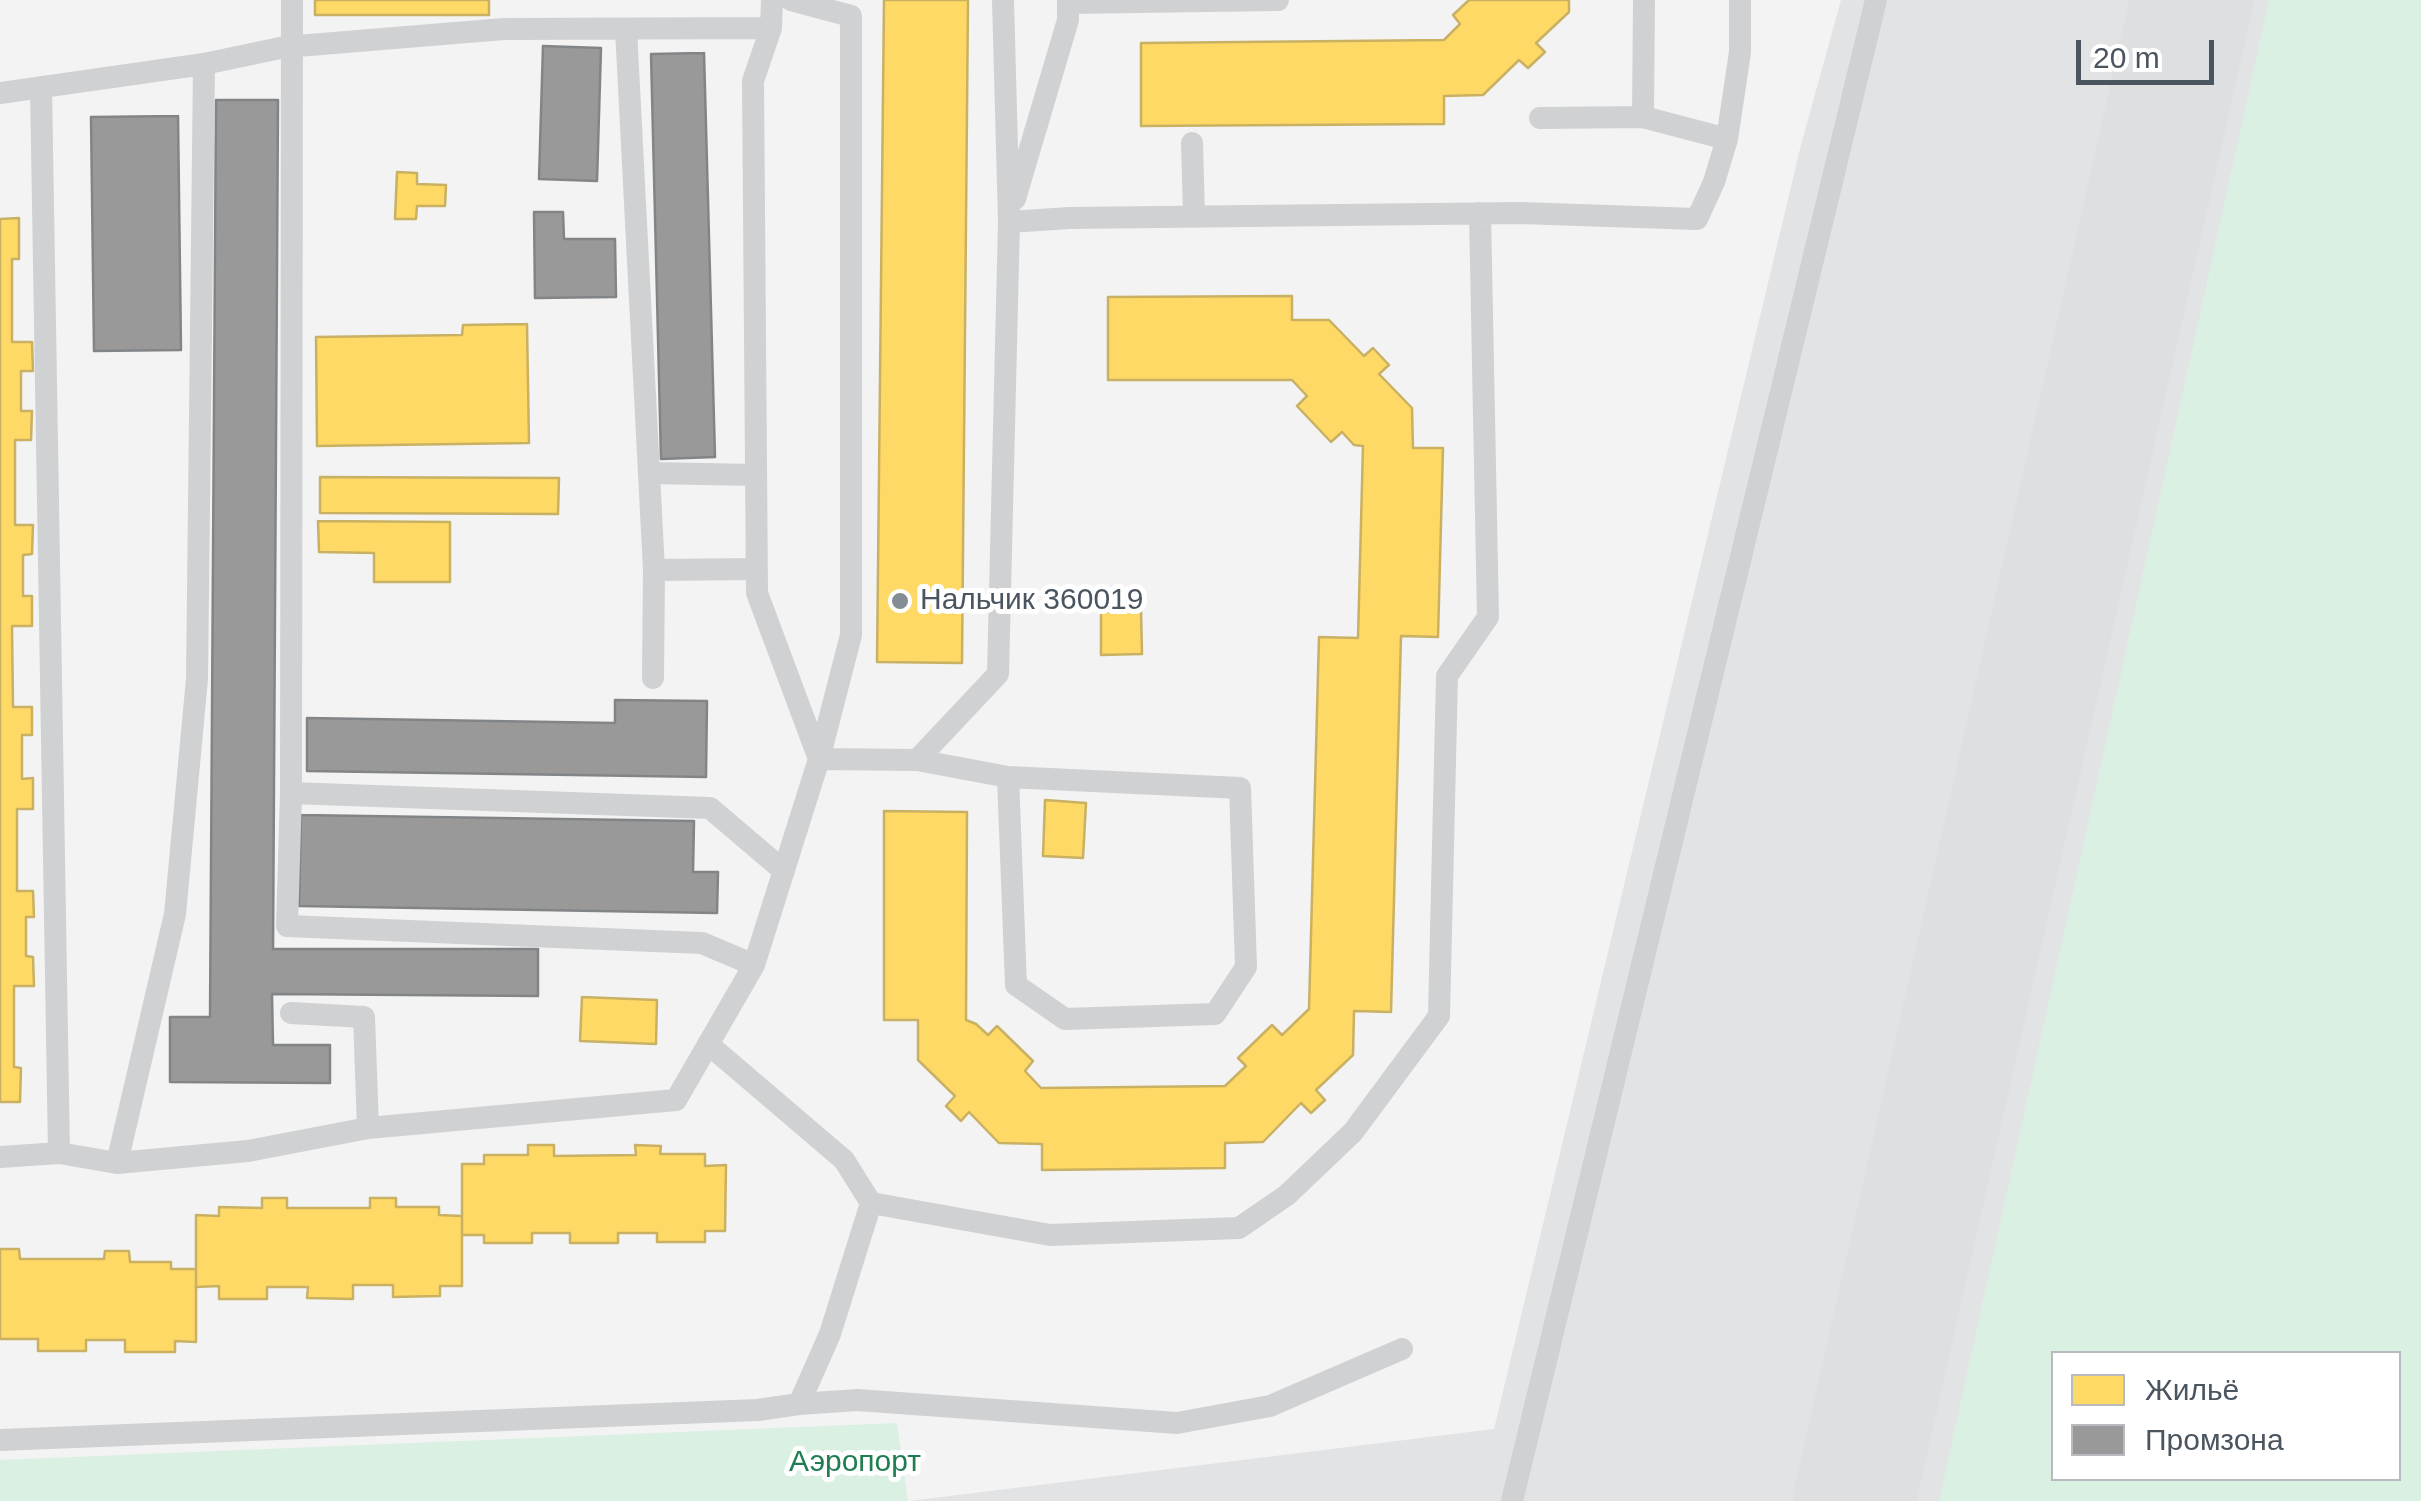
<!DOCTYPE html>
<html>
<head>
<meta charset="utf-8">
<style>
	body { margin:0 }
	#map { position:relative; width:2421px; height:1501px; overflow:hidden; background:#f3f3f3; font-family:Helvetica,sans-serif }
	canvas { display:block }
	.legend { position:absolute; left:2051px; top:1351px; width:350px; height:130px; box-sizing:border-box; background:#fff; border:2px solid #b7bbbf; margin:0; padding:12px 18px; list-style:none; font-size:30px; color:#4b555f }
	.legend li { display:flex; align-items:center; gap:20px; height:50px }
	.legend b { width:50px; border:2px solid #b7bbbf }
	.scale { position:absolute; left:2076px; top:40px; width:138px; height:45px; box-sizing:border-box; border:5px solid #4b555f; border-top:0; padding-left:12px; font-size:30px; line-height:35px; white-space:nowrap; color:#4b555f; -webkit-text-stroke:8px #fff; paint-order:stroke }
</style>
</head>
<body>
<div id="map">
<canvas width="2421" height="1501"></canvas>
<ul class="legend">
<li><b style="height:28px;background:#ffd966"></b>Жильё</li>
<li><b style="height:28px;background:#999"></b>Промзона</li>
</ul>
<div class="scale">20 m</div>
</div>
<script>
const ctx = document.querySelector('canvas').getContext('2d');
ctx.lineJoin = 'round';
function fill(path, color) { ctx.fillStyle = color; ctx.fill(path, 'evenodd'); }
const shape = rows => new Path2D(rows.map(r => 'M' + r).join(''));
function trace(path, color, width, dash) { ctx.strokeStyle = color; ctx.lineWidth = width; ctx.lineCap = dash ? 'butt' : 'round'; ctx.setLineDash(dash || []); ctx.stroke(path); }
function drawText(font, color, halo, rows, align = 'center') {
  ctx.font = font + ' Helvetica,sans-serif'; ctx.lineWidth = 10; ctx.setLineDash([]); ctx.textBaseline = 'middle'; ctx.strokeStyle = halo; ctx.fillStyle = color; for (const [text, x, y, turn = 0] of rows) {
    ctx.save(); ctx.translate(x, y); ctx.rotate((+turn || 0) * Math.PI / 180); ctx.textAlign = isNaN(turn) ? turn : align; if (halo) ctx.strokeText(text, 0, 0); ctx.fillText(text, 0, 0); ctx.restore();
  }
}
fill(shape([
	[1841,0,2421,0,2421,1501,909,1501,1494,1429,1801,145],
	[2054,1354,2398,1354,2398,1478,2054,1478]
]), '#e1e3e5');
fill(shape([
	[2269,0,2421,0,2421,1501,1939,1501],
	[2054,1354,2398,1354,2398,1478,2054,1478],
	[897,1423,908,1501,0,1501,0,1460]
]), '#daf0e3');
const homes = shape([
	[315,0,489,0,489,15,315,15,315,0],
	[884,0,968,0,962,663,877,662,884,0],
	[1469,0,1569,0,1569,12,1536,43,1545,52,1528,68,1519,60,1483,95,1444,96,1444,124,1141,126,1141,43,1444,40,1460,24,1453,15,1469,0],
	[397,172,417,173,417,184,446,185,445,206,417,206,416,219,395,219,397,172],
	[19,218,19,259,12,259,12,342,32,342,33,371,21,371,21,411,32,411,31,440,15,440,15,525,33,525,32,554,23,555,23,596,32,596,32,626,12,626,13,707,32,707,32,735,22,735,22,779,33,778,33,809,17,809,17,891,33,891,34,917,26,917,26,956,33,957,34,986,14,986,14,1067,21,1068,20,1102,0,1102,0,219,19,218],
	[1292,296,1292,320,1329,320,1364,356,1373,348,1389,365,1379,374,1412,408,1413,448,1443,448,1438,637,1401,636,1391,1012,1354,1011,1353,1055,1316,1090,1325,1100,1311,1113,1301,1103,1263,1142,1225,1143,1225,1168,1042,1170,1042,1144,999,1143,969,1112,961,1121,946,1106,955,1096,918,1060,918,1020,884,1020,884,811,967,812,966,1020,976,1024,988,1035,997,1026,1033,1061,1025,1071,1041,1088,1225,1086,1246,1066,1238,1058,1272,1025,1282,1035,1309,1009,1319,637,1358,638,1363,446,1354,445,1342,432,1331,442,1297,406,1307,396,1292,380,1108,380,1108,297,1292,296],
	[527,324,529,443,317,446,316,337,462,335,463,325,527,324],
	[320,477,559,478,558,514,320,513,320,477],
	[318,521,450,522,450,582,374,582,374,553,319,552,318,521],
	[1141,611,1142,654,1101,655,1101,612,1141,611],
	[1045,800,1086,803,1083,858,1043,856,1045,800],
	[582,997,657,1000,656,1044,580,1041,582,997],
	[528,1145,554,1145,554,1156,636,1155,635,1145,661,1146,660,1154,705,1154,705,1166,726,1165,725,1231,705,1231,705,1242,657,1242,657,1233,618,1233,618,1243,570,1243,570,1233,532,1233,532,1243,484,1243,484,1235,462,1235,462,1164,484,1164,484,1155,528,1155,528,1145],
	[262,1198,287,1198,287,1208,370,1208,370,1198,396,1198,396,1207,439,1207,439,1215,462,1216,462,1286,440,1286,440,1296,393,1297,393,1285,353,1285,353,1299,307,1298,308,1287,267,1287,267,1299,219,1299,219,1286,196,1287,196,1215,219,1216,219,1207,262,1208,262,1198],
	[0,1249,19,1249,20,1259,104,1259,105,1251,129,1251,130,1262,171,1262,171,1269,196,1269,196,1342,175,1341,175,1352,125,1352,125,1340,86,1340,86,1351,38,1351,38,1339,0,1339,0,1249]
]);
fill(homes, '#ffd966');
trace(homes, '#c9b164', 2.5);
const industry = shape([
	[543,46,601,48,597,181,539,179,543,46],
	[704,53,715,457,661,459,651,54,704,53],
	[216,100,278,100,273,949,538,949,538,996,272,994,273,1045,330,1045,330,1083,170,1082,170,1017,210,1017,216,100],
	[178,116,181,350,94,351,91,117,178,116],
	[534,212,563,212,564,239,615,239,616,297,535,298,534,212],
	[615,700,707,701,706,777,307,771,307,718,615,723,615,700],
	[301,815,694,821,693,872,718,872,717,913,299,906,301,815]
]);
fill(industry, '#999');
trace(industry, '#828588', 2.5);
trace(shape([
	[1854,1501,2192,0]
]), '#dedfe0', 122);
trace(shape([
	[292,0,291,793,710,808,784,871],
	[791,0,851,16,851,635,819,759,917,760,998,674,1009,222,1003,0],
	[1644,0,1643,117,1727,139],
	[1068,3,1278,0],
	[626,29,654,570,757,569],
	[204,64,197,679,175,914,117,1163,248,1151,368,1128,676,1100,754,965,819,759,757,593,753,81,771,28,772,0],
	[41,87,59,1153,117,1163],
	[0,93,204,64,285,47,504,29,771,28],
	[1540,118,1643,117],
	[1192,143,1194,216],
	[1015,199,1068,20,1068,0],
	[1009,222,1069,218,1520,213,1697,219,1714,182,1727,139,1740,52,1740,0],
	[649,473,756,475],
	[653,678,654,570],
	[917,760,1008,777,1016,985,1065,1019,1215,1014,1246,967,1240,788,1008,777],
	[291,793,287,926,702,943,754,965],
	[291,1013,364,1017,368,1128],
	[0,1157,59,1153],
	[871,1203,1050,1235,1239,1228,1287,1195,1353,1132,1439,1016,1447,676,1488,617,1480,213],
	[799,1404,857,1400,1177,1423,1270,1406,1402,1349],
	[0,1440,758,1410,799,1404,830,1334,871,1203,844,1160,708,1044],
	[1512,1501,1876,0]
]), '#cfd1d3', 22);
for (const [x, y, r, color] of [
	[900,601,10,"#868c93"]
]) { const dot = new Path2D(); dot.arc(x, y, r, 0, 2 * Math.PI); ctx.fillStyle = color; ctx.fill(dot); trace(dot, '#fff', 4); }
drawText('30px', '#4b555f', '#fff', [
	["Нальчик 360019",920,601]
], 'left');
drawText('30px', '#1f7d51', '#fff', [
	["Аэропорт",855,1463]
]);
</script>
</body>
</html>
